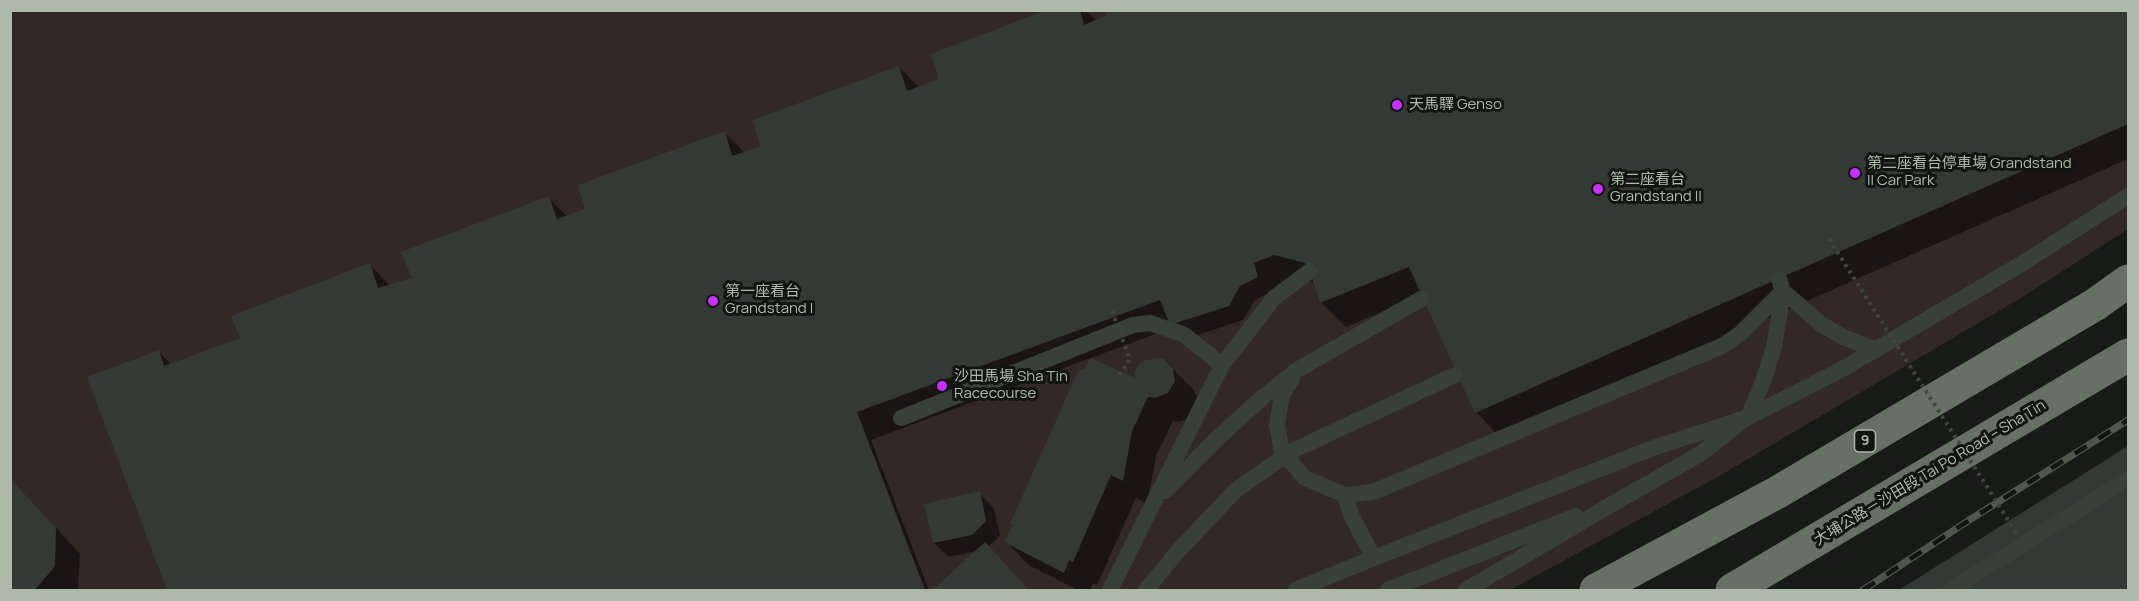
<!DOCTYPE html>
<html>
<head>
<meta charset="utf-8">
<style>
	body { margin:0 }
	#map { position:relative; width:2139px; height:601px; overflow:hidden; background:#181a18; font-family:Manrope,sans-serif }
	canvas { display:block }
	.frame { position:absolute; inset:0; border:12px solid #adbaaa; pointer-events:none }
</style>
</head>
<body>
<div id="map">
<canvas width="2139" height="601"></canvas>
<div class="frame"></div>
</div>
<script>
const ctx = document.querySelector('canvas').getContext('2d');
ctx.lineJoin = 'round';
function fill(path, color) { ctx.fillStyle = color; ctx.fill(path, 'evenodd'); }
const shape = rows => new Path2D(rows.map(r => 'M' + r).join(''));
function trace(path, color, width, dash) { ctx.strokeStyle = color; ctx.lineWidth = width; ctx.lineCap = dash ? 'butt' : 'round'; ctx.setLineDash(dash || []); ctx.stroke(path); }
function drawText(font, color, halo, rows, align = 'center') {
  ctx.font = font + ' Manrope,"Noto Sans TC",sans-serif'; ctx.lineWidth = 6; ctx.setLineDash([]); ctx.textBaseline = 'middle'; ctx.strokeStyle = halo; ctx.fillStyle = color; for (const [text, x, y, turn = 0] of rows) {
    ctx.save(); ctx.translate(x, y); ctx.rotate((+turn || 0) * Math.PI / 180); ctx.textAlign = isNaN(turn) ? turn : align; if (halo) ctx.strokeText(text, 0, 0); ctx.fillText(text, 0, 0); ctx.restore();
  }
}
fill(shape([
	[10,11,2128,11,2128,229,2024,296,1721,475,1510,590,11,590]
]), '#322927');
fill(shape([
	[1051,10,1086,10,1096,21,1108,16,1107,10,2128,10,2128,159,1500,437,1476,412,1422,295,1346,327,1321,303,1315,283,1299,278,1255,300,1243,320,1186,339,1174,327,871,440,929,590,168,590,89,378,158,351,172,365,242,338,370,265,390,286,414,279,549,198,568,217,586,210,725,133,745,153,762,147,899,67,920,88,941,80],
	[1168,364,1193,389,1199,400,1192,417,1180,422,1173,421,1156,456,1147,504,1136,498,1097,585,1093,583,1090,590,1078,590,1030,566,1006,542,1014,526,1012,524,1136,380],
	[2128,448,2128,590,1901,590],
	[10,478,80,554,78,590,10,590],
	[979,493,994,508,1000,536,988,547,1029,590,929,590,938,587,977,551,949,557,934,543]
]), '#0007');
fill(shape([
	[1047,10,1080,10,1084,25,1107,15,1105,10,2128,10,2128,124,1475,413,1409,267,1320,303,1310,271,1305,263,1274,255,1254,263,1258,277,1240,286,1229,306,1170,325,1160,300,857,412,925,590,167,590,87,377,159,350,164,366,240,338,231,316,370,263,378,288,412,278,401,252,549,196,557,219,585,209,578,185,725,131,732,156,760,146,753,120,899,66,907,91,939,79,931,54],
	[1091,358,1135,378,1135,371,1141,362,1155,358,1163,359,1173,369,1175,381,1168,393,1155,398,1148,397,1132,431,1123,481,1111,475,1073,562,1069,560,1064,573,1004,542,1013,525,1010,524,1079,369,1083,370],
	[2128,446,2128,590,1899,590],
	[10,478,56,528,55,566,35,590,10,590],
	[980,491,986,521,972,535,933,543,924,504],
	[985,542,1029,590,925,590,937,586]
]), '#353935');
trace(shape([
	[1783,291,1821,324,1843,337,1876,350],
	[1292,379,1282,394,1277,425,1282,452,1305,478,1345,495,1352,517,1374,558],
	[901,418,1133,325,1150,323,1183,334,1222,365],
	[1165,491,1221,435,1263,397,1297,370,1421,299],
	[1345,495,1373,492,1722,346,1741,333,1783,291],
	[1110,590,1222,365,1274,298,1310,271],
	[1146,590,1179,550],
	[1295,590,1374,558,1653,448,1748,417,1839,371,2023,263,2128,196],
	[1388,590,1576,516],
	[1466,590,1619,500,1700,454,1748,417,1764,379,1774,347,1783,291,1779,279],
	[1950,590,2128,479]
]), '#393f39', 16);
trace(shape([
	[1596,590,1778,492,2096,304,2128,281],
	[1732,590,2128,355]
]), '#677064', 33);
const rail = shape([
	[1863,590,1971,519,2128,420]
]);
trace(rail, '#4f564d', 7);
trace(rail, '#131513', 4.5, [14]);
trace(shape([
	[1829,239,2017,534],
	[1112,311,1130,359,1117,379]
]), '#40463f', 4, [3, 4.5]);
trace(shape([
	[1179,550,1236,490,1292,451,1455,375]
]), '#393f39', 16);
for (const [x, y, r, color] of [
	[1397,105,6,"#c631f9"],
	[1855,173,6,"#c631f9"],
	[1598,189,6,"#c631f9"],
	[713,301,6,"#c631f9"],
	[942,386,6,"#c631f9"]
]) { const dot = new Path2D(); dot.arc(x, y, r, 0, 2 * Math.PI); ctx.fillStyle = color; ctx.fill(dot); trace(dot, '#131513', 2); }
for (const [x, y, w] of [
	[1865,441,21]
]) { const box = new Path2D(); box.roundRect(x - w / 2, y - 11, w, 22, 4.5); ctx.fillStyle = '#131513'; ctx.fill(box); trace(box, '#adbaaa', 1.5); }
drawText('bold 14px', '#adbaaa', null, [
	["9",1865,441]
]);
drawText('15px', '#adbaaa', '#131513', [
	["天馬驛 Genso",1409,105],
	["第二座看台停車場 Grandstand",1867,164],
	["II Car Park",1867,181],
	["第二座看台",1610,180],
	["Grandstand II",1610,197],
	["第一座看台",725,292],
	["Grandstand I",725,309],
	["沙田馬場 Sha Tin",954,377],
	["Racecourse",954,394]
], 'left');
drawText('15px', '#adbaaa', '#131513', [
	["大埔公路－沙田段 Tai Po Road – Sha Tin",1930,473,-31]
]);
</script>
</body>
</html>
